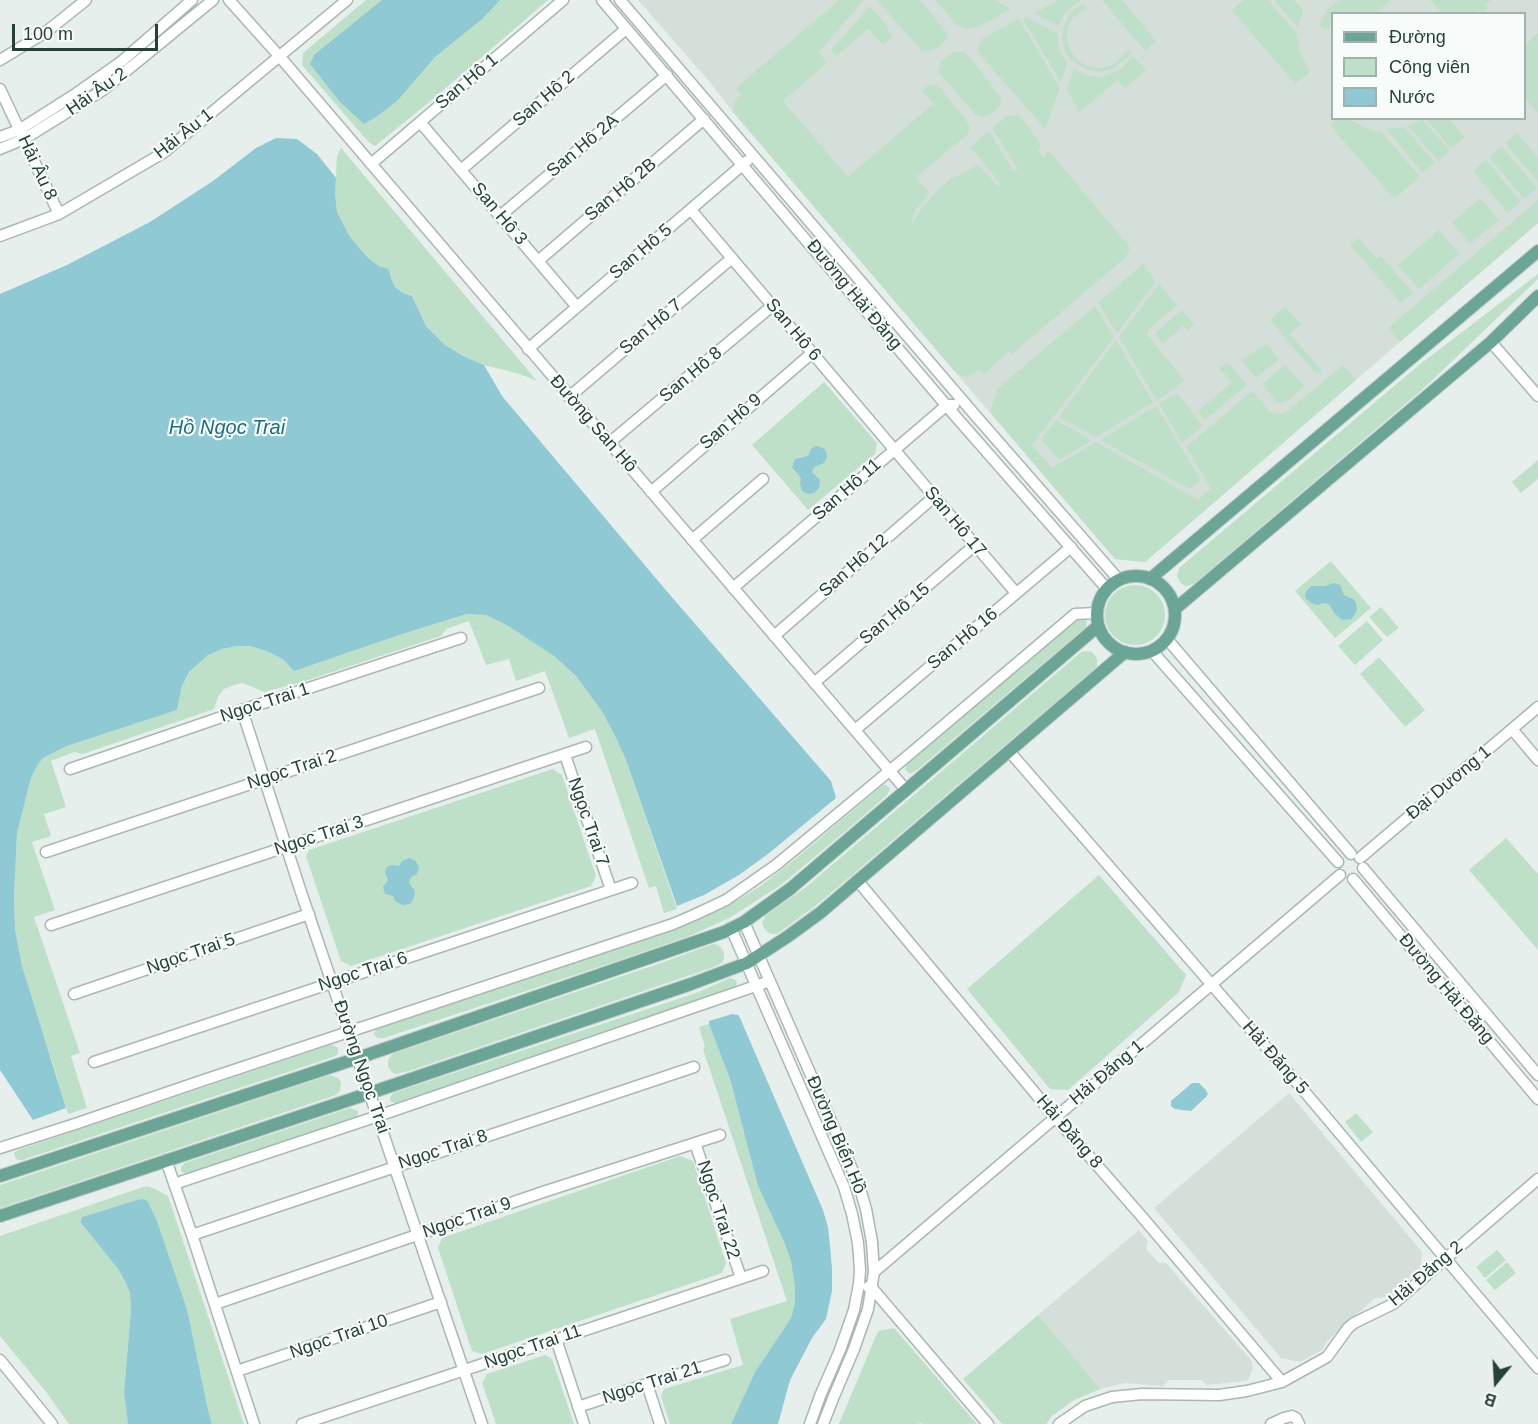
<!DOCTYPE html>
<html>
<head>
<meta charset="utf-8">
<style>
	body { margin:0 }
	#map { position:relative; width:1538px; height:1424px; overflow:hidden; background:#e6efeb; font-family:Helvetica,sans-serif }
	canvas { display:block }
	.legend { position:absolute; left:1331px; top:12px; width:195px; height:108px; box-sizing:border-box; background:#f7fbf9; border:2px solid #a3b1ad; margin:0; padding:8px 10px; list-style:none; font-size:18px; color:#24423a }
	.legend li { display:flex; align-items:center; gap:12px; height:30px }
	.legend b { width:30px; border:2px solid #a3b1ad }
	.north { position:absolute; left:1466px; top:1352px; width:60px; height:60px; -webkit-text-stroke:4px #f7fbf9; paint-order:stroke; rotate:198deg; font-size:16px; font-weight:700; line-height:24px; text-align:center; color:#24423a }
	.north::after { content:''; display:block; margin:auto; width:21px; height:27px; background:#24423a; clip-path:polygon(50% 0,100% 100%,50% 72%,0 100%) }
	.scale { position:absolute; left:12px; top:24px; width:146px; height:27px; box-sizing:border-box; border:3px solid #24423a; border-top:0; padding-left:8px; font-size:18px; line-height:21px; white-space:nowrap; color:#24423a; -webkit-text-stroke:4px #f7fbf9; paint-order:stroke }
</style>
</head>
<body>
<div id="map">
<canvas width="1538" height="1424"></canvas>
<ul class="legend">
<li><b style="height:8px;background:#6aa596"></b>Đường</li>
<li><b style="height:16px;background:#bfe0c8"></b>Công viên</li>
<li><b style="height:16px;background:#8ec9d4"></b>Nước</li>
</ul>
<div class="north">B</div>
<div class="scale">100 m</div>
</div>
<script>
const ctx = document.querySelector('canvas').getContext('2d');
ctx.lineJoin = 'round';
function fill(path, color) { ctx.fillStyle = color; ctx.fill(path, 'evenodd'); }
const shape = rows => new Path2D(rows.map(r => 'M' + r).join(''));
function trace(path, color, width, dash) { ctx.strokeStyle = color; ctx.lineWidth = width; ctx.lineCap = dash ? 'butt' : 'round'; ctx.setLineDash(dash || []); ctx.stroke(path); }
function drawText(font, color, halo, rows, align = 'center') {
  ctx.font = font + ' Helvetica,sans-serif'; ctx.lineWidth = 4.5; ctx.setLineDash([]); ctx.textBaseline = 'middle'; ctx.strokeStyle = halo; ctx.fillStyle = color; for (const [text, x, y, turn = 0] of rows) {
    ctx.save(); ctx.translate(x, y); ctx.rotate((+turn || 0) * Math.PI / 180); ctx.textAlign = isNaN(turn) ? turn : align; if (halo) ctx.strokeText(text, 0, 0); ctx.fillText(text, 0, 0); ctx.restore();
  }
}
fill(shape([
	[638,0,1538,0,1538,223,1145,562,1115,559,733,112,709,81],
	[1332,14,1524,14,1524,118,1332,118],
	[1289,1093,1422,1252,1420,1269,1387,1297,1375,1298,1327,1341,1322,1350,1300,1362,1281,1358,1154,1208],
	[1139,1230,1148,1241,1146,1249,1159,1263,1166,1263,1251,1360,1253,1368,1248,1380,1245,1381,1207,1385,1201,1380,1169,1380,1163,1386,1125,1383,1101,1389,1038,1315]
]), '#d4dfda');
fill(shape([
	[366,0,548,0,433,99,375,146,370,143,364,137,302,65,303,53],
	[839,0,864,0,819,52,827,63,783,101,848,177,933,104,922,91,929,85,937,84,965,118,970,127,968,134,916,177,929,193,914,213,911,225,923,206,933,195,948,181,978,165,998,187,1001,184,970,147,989,131,1014,172,1018,169,992,128,1007,116,1014,115,1020,117,1041,143,1038,151,1044,158,1048,150,1129,246,1129,250,1126,257,1012,354,1009,351,984,374,980,369,967,377,957,374,733,112,734,103,741,95,736,88],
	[877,0,920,0,947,33,947,37,944,42,935,49,924,51,921,50],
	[935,0,995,0,1011,9,978,27,967,29,957,25],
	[1059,0,1081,0,1065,13,1058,26,1034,13],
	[1102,0,1122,0,1156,41,1145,51],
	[1244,0,1268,0,1297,34,1299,50,1310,72,1295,84,1232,10],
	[1274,0,1294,0,1303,10,1298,28],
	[1339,0,1391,0,1375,13,1332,14,1332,23,1330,24,1328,30,1323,28,1320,24,1322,18,1328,9],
	[1430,0,1491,0,1485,5,1488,8,1482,13,1479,10,1474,14,1442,13],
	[1083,4,1086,8,1073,17,1068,27,1067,39,1070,50,1078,61,1088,66,1099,68,1110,66,1115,63,1129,50,1131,53,1126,59,1111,70,1098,72,1086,69,1072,61,1065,51,1062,38,1064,25,1072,11],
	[870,6,889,29,888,31,892,37,883,45,868,29,836,56,831,50],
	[1026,17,1058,34,1058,44,1060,51,1067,63,1061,82,1023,19],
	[1019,19,1060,88,1045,129,978,52,979,44,982,39],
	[1538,33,1538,113,1524,97,1525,45],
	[955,52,964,52,967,54,1000,96,1001,101,1000,106,989,115,984,117,975,114,938,71,941,61,949,55],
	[1133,56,1146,70,1125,88,1117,80,1080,112,1067,90,1074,69,1089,76,1100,77,1111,74,1121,69],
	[1339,118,1350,119,1365,128,1373,131,1381,131,1420,177,1394,199,1330,125],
	[1422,119,1450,151,1438,161,1408,126],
	[1426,119,1449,119,1465,137,1451,148],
	[1404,127,1435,163,1423,173,1386,129],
	[1517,133,1538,158,1538,182,1505,143],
	[1502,146,1537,188,1524,199,1489,157],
	[341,148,537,381,520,374,484,365,465,357,445,345,426,326,412,296,403,293,395,287,391,278,389,269,379,266,368,258,350,237,337,212,335,192,337,156],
	[1486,160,1521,202,1508,213,1473,171],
	[1480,198,1499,220,1470,244,1452,223],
	[1538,200,1538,223,1400,342,1388,328],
	[1439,230,1459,254,1419,289,1398,265],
	[1358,238,1377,259,1381,256,1413,293,1401,303,1350,245],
	[1143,264,1156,282,1117,333,1098,303],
	[1538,274,1538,279,1423,389,1195,583,1188,586,1184,586,1180,582,1177,576,1179,568,1419,365],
	[1159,284,1177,305,1149,329,1147,334,1184,380,1177,387,1157,401,1119,337],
	[1095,306,1114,337,1032,445,1052,468,1096,442,1198,500,1211,488,1186,447,1252,391,1270,412,1278,414,1285,413,1343,365,1356,380,1145,562,1115,559,991,413,992,405,997,392,996,390],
	[1285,307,1301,324,1290,334,1322,371,1317,375,1270,320],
	[1182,310,1194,325,1187,330,1183,326,1163,344,1156,335,1157,331],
	[1116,340,1153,402,1096,437,1059,417],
	[1267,344,1279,359,1256,378,1241,360],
	[1227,362,1247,385,1205,420,1198,411,1232,382,1219,368],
	[1285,365,1304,386,1289,400,1280,403,1276,402,1262,384],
	[824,382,877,443,875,454,808,510,752,445],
	[1177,393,1203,426,1182,443,1159,404],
	[1156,406,1201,480,1190,489,1100,440],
	[1056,420,1092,440,1059,460,1041,439],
	[1538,460,1538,479,1521,493,1512,482],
	[1331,561,1371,608,1335,638,1295,591],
	'1105 615a30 30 0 1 1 60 0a30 30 0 1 1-60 0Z',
	[1381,607,1399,628,1387,637,1369,617],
	[467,614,486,615,508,626,554,656,576,676,603,713,616,738,626,760,677,909,664,913,656,886,649,888,595,729,569,738,545,671,516,681,509,659,486,665,469,621,446,629,441,636,299,683,264,692,243,683,234,685,224,689,218,697,214,709,83,754,74,752,51,761,66,807,44,814,51,836,32,842,55,910,34,917,80,1053,71,1056,87,1108,68,1114,53,1064,34,1007,22,966,15,929,14,897,17,833,31,778,38,763,43,758,67,746,177,710,182,686,189,672,208,655,222,649,237,646,250,646,269,652,284,660,396,636],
	[1083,618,1087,621,1086,627,917,770,910,774,905,770,907,763,1077,619],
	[1367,621,1383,640,1355,665,1338,646],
	[1084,651,1092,652,1097,658,1097,666,1092,671,818,904,777,934,771,934,765,930,762,923,766,915,805,888,1080,653],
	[1379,657,1425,710,1405,727,1360,674],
	[553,769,562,775,596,876,591,886,351,966,341,961,306,856,309,850],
	[883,785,886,785,890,788,888,794,854,824,781,885,731,917,692,935,620,960,384,1038,378,1038,375,1036,374,1033,378,1027,619,948,689,924,705,917,736,901,759,887,794,860],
	[1506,838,1538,874,1538,950,1469,870],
	[1099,875,1186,975,1179,992,1068,1090,1050,1089,967,989],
	[713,944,718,945,722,949,724,953,724,957,723,962,714,967,412,1070,397,1074,393,1073,388,1067,388,1060,392,1054,658,964],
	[730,978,736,980,737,983,734,988,403,1102,397,1104,390,1101,390,1098,392,1094,396,1092,696,993],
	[709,1024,730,1079,758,1186,784,1242,791,1261,795,1287,795,1303,791,1318,755,1372,731,1424,670,1424,661,1396,664,1389,743,1365,730,1319,787,1301,703,1049,705,1047,699,1027],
	[330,1045,335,1046,338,1048,338,1054,333,1057,22,1160,18,1160,15,1157,14,1153,18,1150],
	[330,1075,338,1078,341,1082,340,1091,336,1095,0,1208,0,1185],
	[350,1108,358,1111,358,1114,356,1118,189,1174,185,1174,181,1171,181,1167,185,1163],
	[1356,1113,1373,1132,1361,1142,1345,1122],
	[680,1156,693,1161,726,1263,722,1273,482,1354,472,1351,438,1248,442,1238],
	[146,1186,153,1188,168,1196,244,1424,212,1424,208,1410,187,1309,157,1221,137,1200,82,1217,81,1220,81,1223,118,1269,126,1283,130,1294,131,1310,124,1392,128,1424,69,1424,47,1393,0,1336,0,1236],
	[1497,1250,1506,1260,1485,1278,1476,1267],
	[1507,1262,1516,1273,1495,1290,1486,1280],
	[1038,1315,1101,1389,1074,1400,1052,1416,1046,1424,1002,1424,963,1379],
	[894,1328,977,1424,922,1424,921,1423,917,1424,839,1424,878,1331],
	[545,1355,552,1359,574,1424,496,1424,482,1383,487,1374]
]), '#bfe0c8');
fill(shape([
	[382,0,500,0,482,19,435,57,397,101,376,117,364,124,340,102,310,64,314,55],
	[276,138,297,139,317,154,336,178,335,192,337,212,350,237,368,258,379,266,389,269,391,278,395,287,403,293,412,296,426,326,445,345,465,357,484,365,502,396,664,588,831,781,836,798,768,854,739,875,704,895,677,906,626,760,616,738,603,713,576,676,554,656,508,626,486,615,467,614,396,636,294,671,284,660,269,652,250,646,237,646,222,649,208,655,189,672,182,686,177,710,67,746,43,758,38,764,31,778,17,833,14,897,15,929,22,966,66,1108,33,1120,0,1070,0,294,67,265,150,222,213,181,256,148],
	[816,446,823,448,826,451,827,457,824,463,814,467,812,472,820,480,819,488,814,493,808,494,802,491,800,484,801,478,792,467,795,459,808,456,811,449],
	[1334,583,1340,585,1344,595,1353,599,1356,603,1357,610,1352,619,1342,620,1334,613,1330,605,1324,603,1318,605,1311,603,1306,599,1305,594,1308,589,1311,586,1325,586],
	[409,858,416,861,419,868,417,874,411,877,409,883,415,891,414,898,410,904,402,905,395,901,393,896,385,894,383,887,388,880,385,872,387,867,391,865,399,866,402,861],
	[732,1014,738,1015,740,1018,823,1210,828,1227,830,1246,832,1269,832,1291,826,1319,812,1338,790,1380,778,1424,731,1424,755,1372,791,1318,795,1303,795,1287,791,1261,784,1242,758,1186,730,1079,709,1024,709,1021],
	[1192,1083,1199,1083,1205,1089,1208,1094,1206,1097,1191,1111,1175,1109,1171,1106,1171,1101],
	[144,1199,148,1202,157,1221,187,1309,208,1410,212,1424,128,1424,124,1392,131,1310,130,1294,126,1283,118,1269,81,1223,81,1220,82,1217,137,1200]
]), '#8ec9d4');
const minor = shape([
	[229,0,280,57,906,790],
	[602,0,957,418,1107,589],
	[620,0,975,415,1119,580],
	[0,60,46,32,86,0],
	[0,89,59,214],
	[420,122,577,307],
	[0,137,19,130,74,95,122,61,192,0],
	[0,149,24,139,103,90,213,0],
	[371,164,563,0],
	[462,169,626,29],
	[691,210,1016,593],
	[500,216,667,75],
	[0,236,59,214,163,153,347,0],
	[538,261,704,119],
	[1491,342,1538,396],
	[528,349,747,161],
	[569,397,732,258],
	[609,443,772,306],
	[651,492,812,353],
	[692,540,763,479],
	[733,588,947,405,954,405],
	[774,636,934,497],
	[1167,639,1351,854],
	[1152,651,1338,862],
	[814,683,975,545],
	[242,710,300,889,482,1424],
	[1512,729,1538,760],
	[855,730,1071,547],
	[1009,751,1304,1091,1538,1368],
	[565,755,611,890],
	[70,769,242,710,461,638],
	[46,852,539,688],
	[1360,858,1538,707],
	[1363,868,1538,1075],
	[1353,879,1538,1099],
	[857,880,1055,1117,1143,1218,1282,1382],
	[744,922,859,1185,866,1209,872,1242,874,1272,868,1309,854,1349,834,1396,823,1424],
	[51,925,586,747],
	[731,928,844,1187,852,1214,858,1243,860,1270,859,1284,854,1310,840,1350,820,1396,810,1424],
	[74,994,309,914],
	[94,1062,632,883],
	[695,1143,741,1278],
	[0,1148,75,1124,204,1080,673,924,694,915,726,900,776,865,911,753,1075,614,1096,613],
	[166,1160,192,1235,254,1424],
	[174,1184,378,1116,770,981],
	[192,1235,694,1067],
	[874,1272,1340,875],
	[868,1287,872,1288,988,1424],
	[215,1304,543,1192,720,1135],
	[556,1339,584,1424],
	[0,1360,52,1424],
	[237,1371,441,1302],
	[647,1384,660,1424],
	[578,1407,647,1384,725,1360],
	[302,1424,763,1271],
	[1059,1424,1085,1406,1112,1397,1142,1394,1219,1395,1247,1391,1282,1382,1327,1357,1348,1328,1354,1323,1393,1304,1538,1179],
	[1271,1424,1284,1418,1292,1416,1296,1418,1299,1424]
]);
const major = shape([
	'1097 615a39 39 0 1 1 78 0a39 39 0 1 1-78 0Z',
	[1150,579,1538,251],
	[1175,609,1491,342,1538,296],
	[0,1176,358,1058,724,932,744,922,790,889,1098,626],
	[0,1216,370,1093,691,984,747,963,787,937,820,913,1125,652]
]);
trace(minor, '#a8b8b2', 13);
trace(major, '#c2cac8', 14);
trace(minor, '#fff', 10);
trace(major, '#6aa596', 12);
drawText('18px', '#24423a', '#f7fbf9', [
	["San Hô 1",467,82,-40],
	["Hải Âu 2",97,92,-35],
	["San Hô 2",544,99,-41],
	["Hải Âu 1",184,134,-38],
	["San Hô 2A",583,146,-40],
	["Hải Âu 8",37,168,65],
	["San Hô 2B",621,190,-40],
	["San Hô 3",499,214,50],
	["San Hô 5",641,252,-40],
	["Đường Hải Đăng",854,295,50],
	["San Hô 7",651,327,-40],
	["San Hô 6",793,330,50],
	["San Hô 8",691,375,-40],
	["San Hô 9",731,422,-41],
	["Đường San Hô",593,424,49],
	["San Hô 11",847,490,-41],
	["San Hô 17",955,522,50],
	["San Hô 12",854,566,-41],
	["San Hô 15",895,614,-40],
	["San Hô 16",963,639,-40],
	["Ngọc Trai 1",265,703,-18],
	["Ngọc Trai 2",292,770,-18],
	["Đại Dương 1",1449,783,-40],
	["Ngọc Trai 7",588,822,71],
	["Ngọc Trai 3",319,836,-18],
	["Ngọc Trai 5",191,954,-19],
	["Ngọc Trai 6",363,972,-18],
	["Đường Hải Đăng",1446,989,50],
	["Hải Đăng 5",1275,1058,49],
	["Đường Ngọc Trai",361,1067,71],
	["Hải Đăng 1",1107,1073,-40],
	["Hải Đăng 8",1069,1132,49],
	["Đường Biển Hồ",836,1135,67],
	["Ngọc Trai 8",443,1150,-18],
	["Ngọc Trai 22",718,1210,72],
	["Ngọc Trai 9",467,1218,-19],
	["Hải Đăng 2",1426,1274,-40],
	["Ngọc Trai 10",339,1337,-19],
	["Ngọc Trai 11",533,1347,-19],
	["Ngọc Trai 21",652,1383,-18]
]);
drawText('italic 20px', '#1c6f80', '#f7fbf9', [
	["Hồ Ngọc Trai",227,428]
]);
</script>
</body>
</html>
